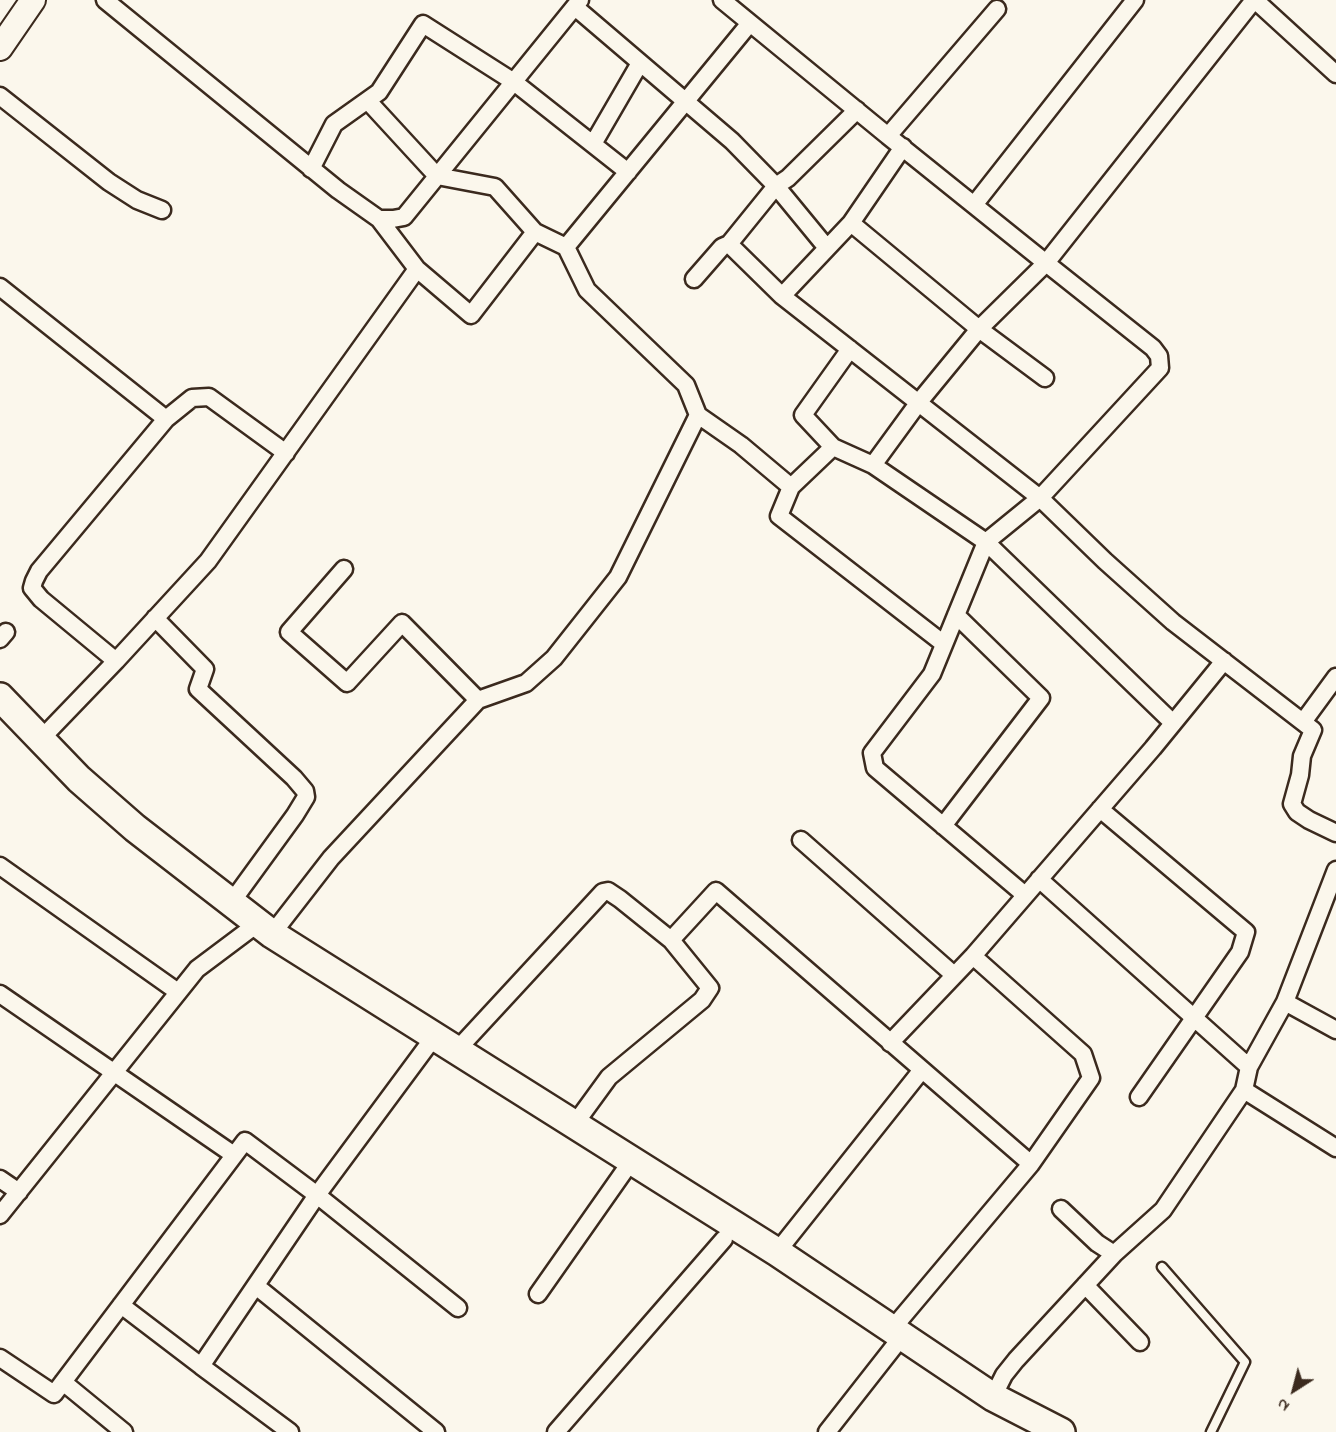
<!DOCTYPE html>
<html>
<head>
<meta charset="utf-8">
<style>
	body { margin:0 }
	#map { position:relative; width:1336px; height:1432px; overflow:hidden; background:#fbf7ec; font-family:"Indie Flower",sans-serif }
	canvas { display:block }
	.north { position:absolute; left:1264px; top:1360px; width:60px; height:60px; -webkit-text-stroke:4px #fbf7ec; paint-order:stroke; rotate:216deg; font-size:16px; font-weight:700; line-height:24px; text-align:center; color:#3b2a1e }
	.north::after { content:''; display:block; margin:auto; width:21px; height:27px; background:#3b2a1e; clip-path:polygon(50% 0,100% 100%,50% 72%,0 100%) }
</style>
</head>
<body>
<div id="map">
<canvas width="1336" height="1432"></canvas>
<div class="north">N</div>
</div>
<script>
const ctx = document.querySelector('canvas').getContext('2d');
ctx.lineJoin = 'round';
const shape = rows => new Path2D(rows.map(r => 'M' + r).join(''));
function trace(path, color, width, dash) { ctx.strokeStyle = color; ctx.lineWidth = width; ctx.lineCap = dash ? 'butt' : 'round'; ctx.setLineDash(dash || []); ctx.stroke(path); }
const lane = shape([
	[1162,1267,1245,1362,1211,1432]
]);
const street = shape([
	[105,0,338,190,379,219,393,219,404,217,580,0],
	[722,0,888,136],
	[1254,0,1046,263,1153,348,1159,356,1160,368,1040,498,1105,561,1173,622,1313,730,1302,756,1300,775,1292,804,1297,812,1309,820,1336,833],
	[1255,0,1336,74],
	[575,7,732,141,776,186,827,248],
	[750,23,566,247,587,290,686,385,698,415,741,445,791,487],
	[0,96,109,182,137,200,162,210],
	[368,101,437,176,495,187,535,232,566,247],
	[593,144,640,63],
	[903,147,851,223,979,329,1045,378],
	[311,169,334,124,379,92,423,24,514,82,628,172],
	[974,205,1135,0],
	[729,244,782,296,1040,498,986,542,932,674,872,753,875,768,1025,895],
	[417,269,471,315,535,232],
	[694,279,722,247,729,244,776,186,788,178,857,110],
	[0,287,166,419],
	[782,296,851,223],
	[833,447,803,415,850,349],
	[873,465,919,402,979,329,1046,263,888,136,997,9],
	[344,569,289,632,347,683,402,623,478,700],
	[155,618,205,669,198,689,294,778,305,791,306,797,295,815,231,903],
	[0,639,6,632],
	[944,644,779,516,791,487,833,447,873,465,986,542,1173,723],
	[116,661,41,599,32,588,34,581,39,571,166,419,192,398,209,397,286,453],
	[1303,722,1336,677],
	[40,740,116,661,208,561,417,269,379,219],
	[1100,809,1246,932,1240,952,1139,1097],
	[943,826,1041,698,956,615],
	[801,840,954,975],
	[0,866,178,992],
	[1039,879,1249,1067],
	[272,934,331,858,478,700,526,683,554,658,618,577,698,415],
	[671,940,716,891,1031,1164],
	[0,994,234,1155],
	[1285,1002,1336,1030],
	[890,1043,973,956,1153,748,1224,661],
	[456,1051,603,892,608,891,620,899,671,940,710,988,702,1000,609,1077,574,1125],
	[1244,1090,1336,1148],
	[0,1179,19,1192],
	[1061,1209,1097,1243,1114,1254,1163,1210,1244,1090,1249,1067,1285,1002,1336,870],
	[0,1215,197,969,257,924],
	[777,1252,921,1071],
	[1085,1285,1140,1342],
	[256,1286,436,1432],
	[538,1294,625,1170],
	[121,1305,201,1366],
	[893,1328,1031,1164,1091,1078,1083,1054,973,956],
	[0,1358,54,1394,245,1141,317,1195,458,1308],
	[63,1382,124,1432],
	[993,1397,1004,1375,1016,1360,1114,1254],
	[290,1432,201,1366,317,1195,434,1037],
	[556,1432,724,1239],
	[827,1432,896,1344]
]);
const secondary = shape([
	[0,48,33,0]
]);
const primary = shape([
	[0,697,79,779,135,828,272,934,777,1252,993,1397,1061,1432]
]);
trace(lane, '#3b2a1e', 13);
trace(street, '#3b2a1e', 21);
trace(secondary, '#3b2a1e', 28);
trace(primary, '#3b2a1e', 32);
trace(lane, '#fbf7ec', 8);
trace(street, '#fbf7ec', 16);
trace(secondary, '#fbf7ec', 24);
trace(primary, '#fbf7ec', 27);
</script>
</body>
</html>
